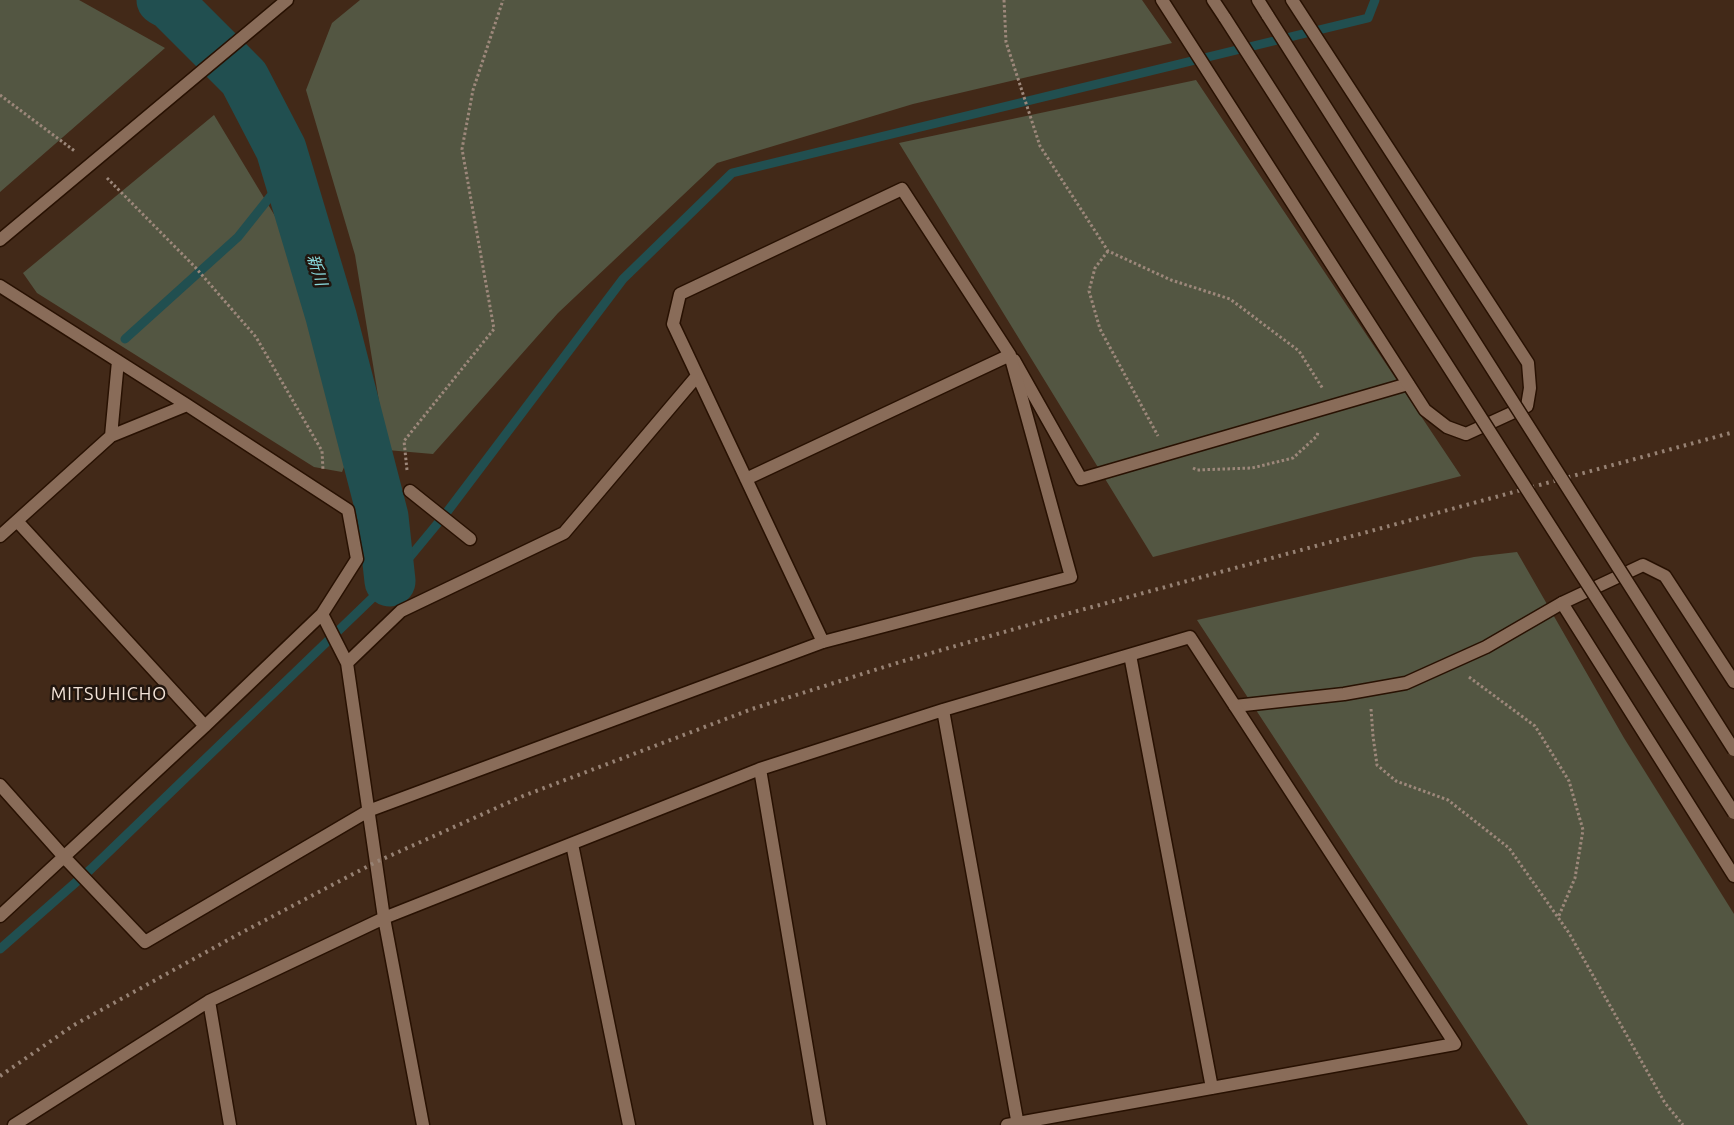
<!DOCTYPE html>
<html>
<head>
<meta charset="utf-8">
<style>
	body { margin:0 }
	canvas { display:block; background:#422918 }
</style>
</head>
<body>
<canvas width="1734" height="1125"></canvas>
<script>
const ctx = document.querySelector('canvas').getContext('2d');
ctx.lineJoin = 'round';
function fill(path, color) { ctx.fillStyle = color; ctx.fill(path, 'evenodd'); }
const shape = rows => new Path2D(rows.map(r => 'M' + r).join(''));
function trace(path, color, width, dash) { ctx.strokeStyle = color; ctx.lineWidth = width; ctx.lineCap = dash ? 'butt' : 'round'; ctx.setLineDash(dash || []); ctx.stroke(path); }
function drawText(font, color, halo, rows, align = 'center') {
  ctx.font = font + ' Ubuntu,"Noto Sans JP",sans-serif'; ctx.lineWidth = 5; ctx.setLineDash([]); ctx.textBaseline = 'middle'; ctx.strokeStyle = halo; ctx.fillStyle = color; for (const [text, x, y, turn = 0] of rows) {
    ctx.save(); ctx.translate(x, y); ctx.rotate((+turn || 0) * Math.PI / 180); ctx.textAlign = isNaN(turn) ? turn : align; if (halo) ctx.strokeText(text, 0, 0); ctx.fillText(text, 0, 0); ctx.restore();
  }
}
fill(shape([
	[0,0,79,0,165,48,0,192],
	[360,0,1142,0,1172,43,913,104,717,163,558,313,433,454,387,450,355,255,306,90,332,23],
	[1196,80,1461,476,1153,557,899,143],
	[214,115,281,226,326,350,350,452,342,472,314,467,37,293,23,273],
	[1517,552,1624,738,1734,914,1734,1125,1528,1125,1197,620,1474,557]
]), '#535642');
trace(shape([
	[125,339,238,237,289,173],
	[0,949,91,869,390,581,447,512,623,279,732,173,1368,18,1375,0]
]), '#214f50', 9);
trace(shape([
	[162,0,171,5,244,78,281,149,331,316,383,517,390,581]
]), '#214f50', 51);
const service = shape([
	[1014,360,1081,479,1408,384],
	[1235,706,1344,694,1406,683,1486,647,1562,603]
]);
const minor = shape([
	[1162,0,1425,410,1447,427,1466,434,1527,406,1530,388,1528,363,1292,0],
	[0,286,187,405,348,510,357,559,322,614,205,726,0,916],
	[111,436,118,361],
	[746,479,1010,355],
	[410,491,470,539],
	[17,521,205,726],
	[0,536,111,436,187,405],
	[322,614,347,663,384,918,423,1125],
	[1130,655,1212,1088],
	[347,663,401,611,564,533,697,376],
	[1734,682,1665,576,1643,565,1562,603,1734,876],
	[943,710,1018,1125],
	[760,769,820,1125],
	[0,785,65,858,145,942,368,811,823,642,1071,577,1010,355,902,189,680,294,673,324,823,642],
	[572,844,629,1125],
	[209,1001,230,1125],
	[14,1125,209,1001,384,918,760,769,943,710,1190,637,1455,1044,1007,1125]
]);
const tertiary = shape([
	[1213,0,1225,18],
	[1258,0,1268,16],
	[0,240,287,0]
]);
trace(service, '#281102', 15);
trace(minor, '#281102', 15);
trace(tertiary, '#281102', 15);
trace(shape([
	[1004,0,1006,42,1040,146,1108,251,1171,280,1230,299,1299,351,1323,389],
	[0,95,76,152],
	[107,178,195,267,256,337,322,451,323,470],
	[1108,251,1095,268,1089,291,1100,329,1158,436],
	[1193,468,1197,470,1252,468,1293,458,1317,436,1318,432],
	[407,470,404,441,494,329,462,149,473,90,503,0],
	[1469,677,1535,726,1569,781,1583,830,1575,878,1558,918],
	[1371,709,1373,736,1377,765,1396,781,1448,800,1509,848,1569,933,1665,1103,1683,1125]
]), '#9d887b', 3, [2.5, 2.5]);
trace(service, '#896c59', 12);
trace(minor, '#896c59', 12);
trace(tertiary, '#896c59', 12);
trace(shape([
	[0,1076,74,1025,237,935,376,862,523,796,752,709,900,662,1070,613,1734,432]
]), '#978274', 4, [2.5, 5]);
const tertiaryBridge = shape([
	[1268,16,1734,750],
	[1225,18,1734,813]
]);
trace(tertiaryBridge, '#281102', 15, []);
trace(tertiaryBridge, '#896c59', 12);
drawText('italic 16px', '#88d9db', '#21150e', [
	["新川",317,270,73]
]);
ctx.letterSpacing = '1px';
drawText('18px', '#f3e3d8', '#21150e', [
	["MITSUHICHO",109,694]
]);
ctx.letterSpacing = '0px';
</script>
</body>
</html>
